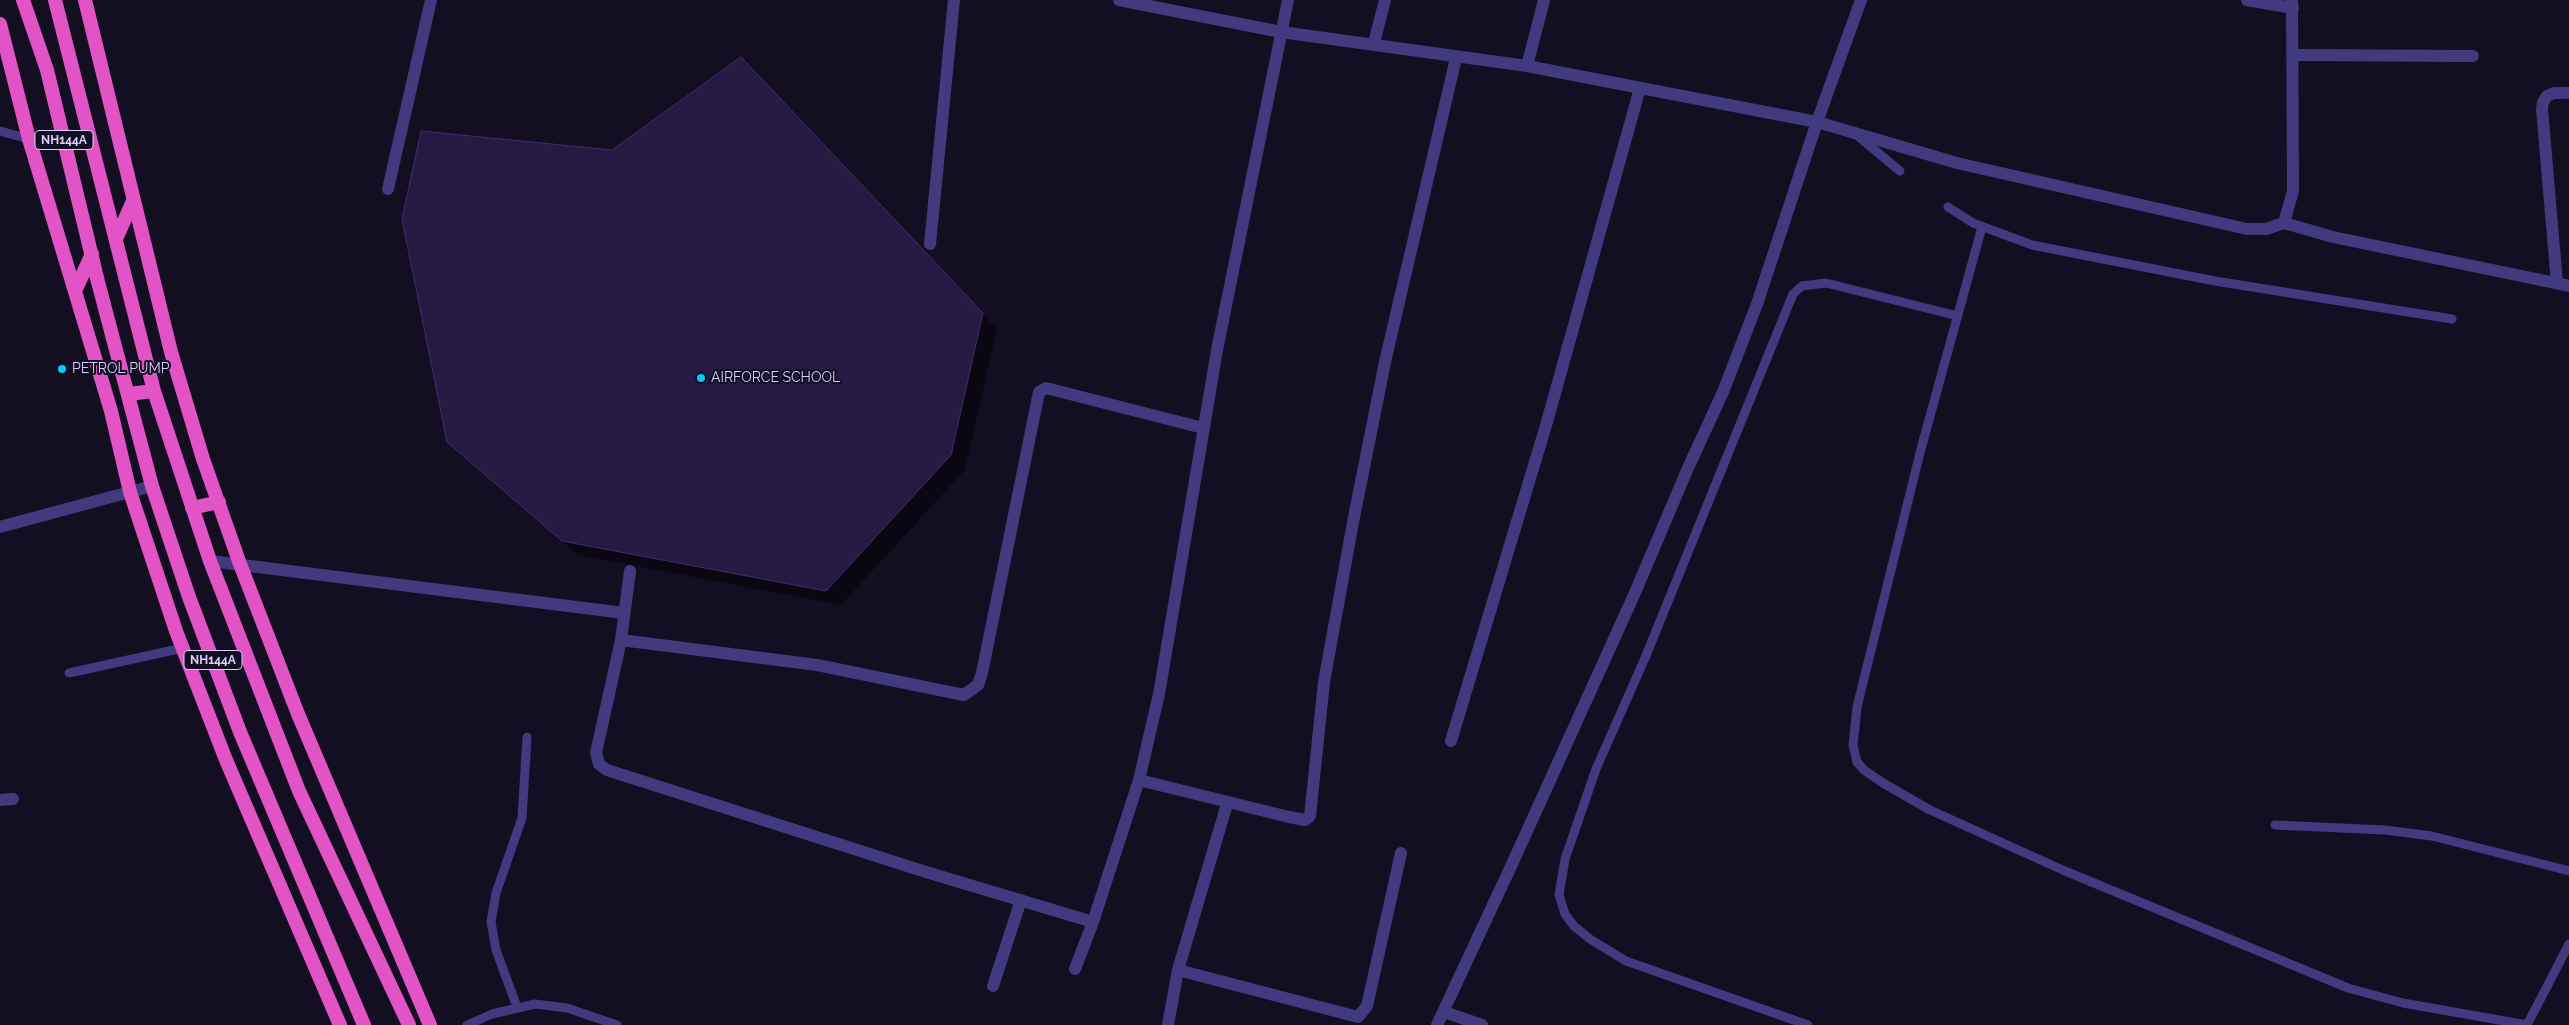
<!DOCTYPE html>
<html>
<head>
<meta charset="utf-8">
<style>
	body { margin:0 }
	canvas { display:block; background:#130e21 }
</style>
</head>
<body>
<canvas width="2569" height="1025"></canvas>
<script>
const ctx = document.querySelector('canvas').getContext('2d');
ctx.lineJoin = 'round';
function fill(path, color) { ctx.fillStyle = color; ctx.fill(path, 'evenodd'); }
const shape = rows => new Path2D(rows.map(r => 'M' + r).join(''));
function trace(path, color, width, dash) { ctx.strokeStyle = color; ctx.lineWidth = width; ctx.lineCap = dash ? 'butt' : 'round'; ctx.setLineDash(dash || []); ctx.stroke(path); }
function drawText(font, color, halo, rows, align = 'center') {
  ctx.font = font + ' Raleway,sans-serif'; ctx.lineWidth = 4; ctx.setLineDash([]); ctx.textBaseline = 'middle'; ctx.strokeStyle = halo; ctx.fillStyle = color; for (const [text, x, y, turn = 0] of rows) {
    ctx.save(); ctx.translate(x, y); ctx.rotate((+turn || 0) * Math.PI / 180); ctx.textAlign = isNaN(turn) ? turn : align; if (halo) ctx.strokeText(text, 0, 0); ctx.fillText(text, 0, 0); ctx.restore();
  }
}
fill(shape([
	[755,74,997,329,965,470,841,605,578,555,448,441]
]), '#0007');
const building = shape([
	[741,57,983,313,951,455,826,591,562,541,447,442,402,219,421,131,612,150,741,57]
]);
fill(building, '#251b42');
trace(building, '#3f2d6d', 1);
trace(shape([
	[0,131,29,139],
	[1859,137,1900,171],
	[1948,207,1973,223,2032,245,2215,281,2452,319],
	[1982,227,1921,449,1857,707,1853,745,1857,762,1864,770,1883,783,1930,810,2065,871,2348,988,2403,1003,2527,1025],
	[69,673,183,648],
	[2275,825,2385,830,2432,836,2569,871],
	[517,1007,496,950,491,922,496,893,522,818,527,737],
	[467,1025,492,1014,535,1004,567,1008,617,1025],
	[1808,1025,1626,961,1590,939,1574,926,1565,914,1559,895,1565,859,1596,769,1645,658,1793,294,1802,286,1826,283,1958,316],
	[2527,1025,2569,944]
]), '#423a7f', 9);
trace(shape([
	[2247,0,2293,8],
	[1374,43,1385,0],
	[2293,55,2473,56],
	[1527,66,1544,0],
	[388,189,431,0],
	[2284,223,2333,237,2569,286],
	[930,244,954,0],
	[2557,283,2542,109,2543,102,2547,96,2554,93,2569,93],
	[0,527,152,486],
	[210,561,624,613],
	[630,571,621,640,596,753,599,764,607,770,926,872,1093,922],
	[621,640,817,665,964,695,978,685,982,673,1039,392,1046,388,1203,428],
	[1451,741,1547,422,1640,88],
	[1139,780,1289,817,1305,820,1310,816,1324,682,1354,517,1385,362,1456,58],
	[0,800,13,799],
	[1075,969,1093,922,1139,780,1159,694,1217,350,1288,0],
	[1178,970,1358,1017,1367,1006,1401,853],
	[993,986,1021,900],
	[1444,1012,1482,1025],
	[1168,1025,1178,970,1227,804],
	[1437,1025,1513,862,1634,595,1688,468,1723,392,1757,304,1817,122,1861,0]
]), '#423a7f', 12);
trace(shape([
	[1119,0,1281,32,1527,66,1817,122,1957,163,2247,229,2266,229,2284,223,2293,191,2292,0]
]), '#423a7f', 12);
trace(shape([
	[23,0,47,70,98,282,152,486,189,597,240,732,364,1025],
	[55,0,154,391,210,561,299,791,409,1025],
	[85,0,171,352,203,459,240,564,298,714,430,1025],
	[0,24,29,139,111,411,130,492,176,631,226,760,340,1025],
	[116,239,133,201],
	[75,291,92,254],
	[128,394,154,391],
	[192,508,219,502]
]), '#e254c6', 14);
for (const [x, y, r, color] of [
	[62,369,5,"#07c9f3"],
	[701,378,5,"#07c9f3"]
]) { const dot = new Path2D(); dot.arc(x, y, r, 0, 2 * Math.PI); ctx.fillStyle = color; ctx.fill(dot); trace(dot, '#130e21', 2); }
for (const [x, y, w] of [
	[64,140,58],
	[213,660,58]
]) { const box = new Path2D(); box.roundRect(x - w / 2, y - 9.5, w, 19, 4); ctx.fillStyle = '#130e21'; ctx.fill(box); trace(box, '#d8d0fe', 1); }
drawText('bold 12px', '#d8d0fe', null, [
	["NH144A",64,140],
	["NH144A",213,660]
]);
drawText('14px', '#d8d0fe', '#130e21', [
	["PETROL PUMP",72,369],
	["AIRFORCE SCHOOL",711,378]
], 'left');
</script>
</body>
</html>
